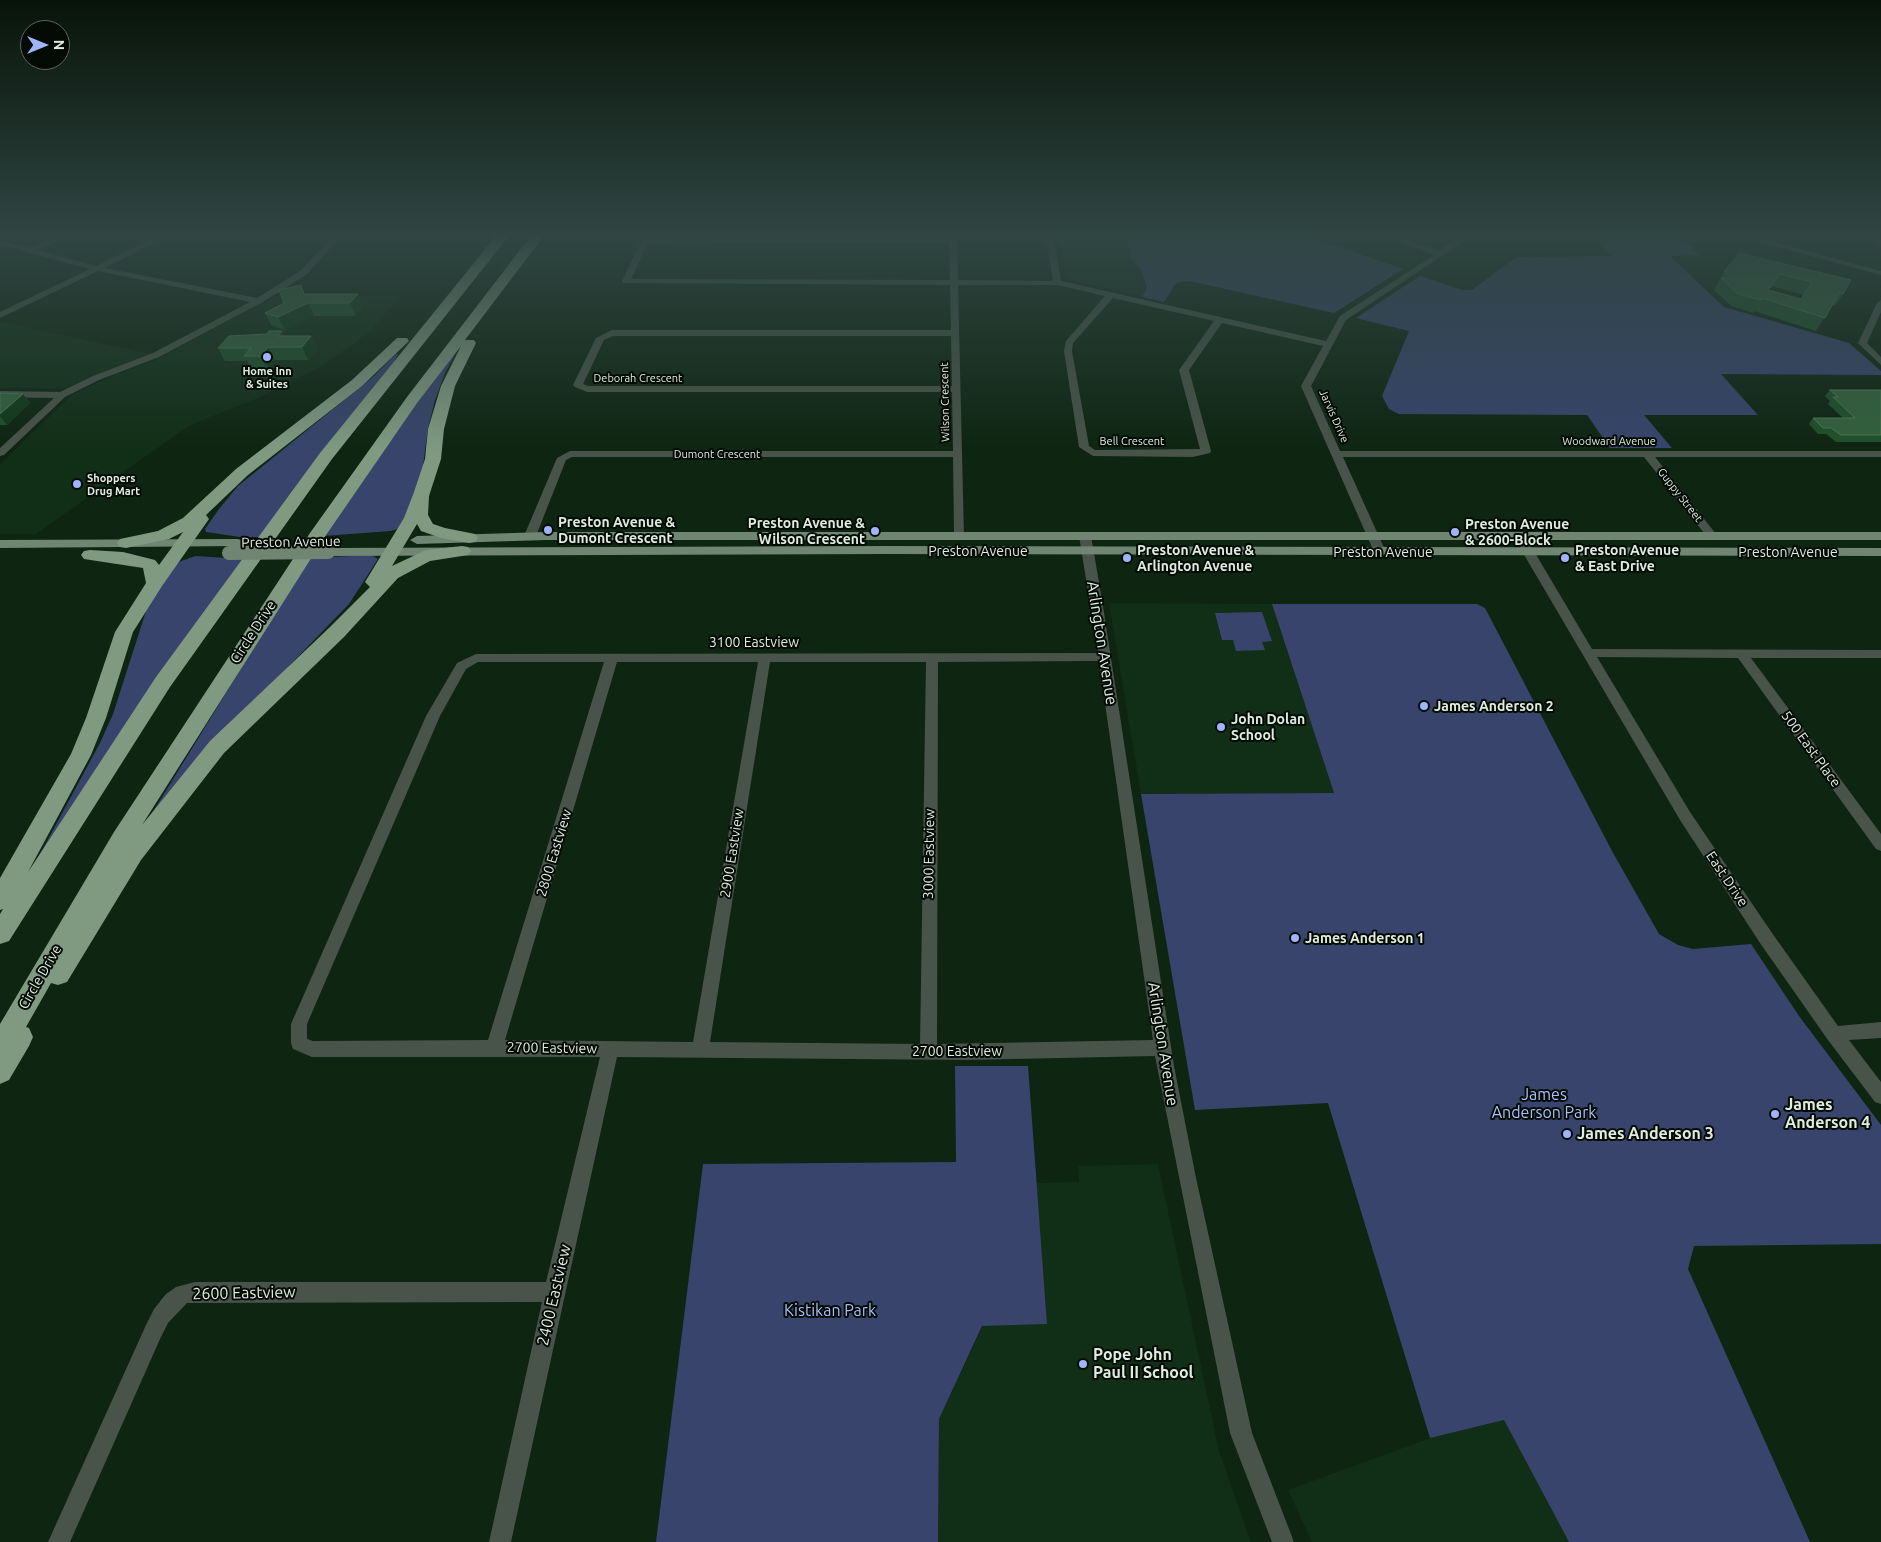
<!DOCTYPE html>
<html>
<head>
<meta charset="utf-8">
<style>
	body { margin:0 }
	#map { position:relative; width:1881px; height:1542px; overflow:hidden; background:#0e2511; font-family:Ubuntu,sans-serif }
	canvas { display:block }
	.north { position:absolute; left:20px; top:20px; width:50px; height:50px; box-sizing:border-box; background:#040b04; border:1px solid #5c655c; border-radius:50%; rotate:90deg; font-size:14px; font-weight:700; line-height:20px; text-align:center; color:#dfede0 }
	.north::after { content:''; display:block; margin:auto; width:18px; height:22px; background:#9eb4fd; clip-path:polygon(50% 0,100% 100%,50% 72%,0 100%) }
</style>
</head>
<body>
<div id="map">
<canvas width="1881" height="1542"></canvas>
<div class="north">N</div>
</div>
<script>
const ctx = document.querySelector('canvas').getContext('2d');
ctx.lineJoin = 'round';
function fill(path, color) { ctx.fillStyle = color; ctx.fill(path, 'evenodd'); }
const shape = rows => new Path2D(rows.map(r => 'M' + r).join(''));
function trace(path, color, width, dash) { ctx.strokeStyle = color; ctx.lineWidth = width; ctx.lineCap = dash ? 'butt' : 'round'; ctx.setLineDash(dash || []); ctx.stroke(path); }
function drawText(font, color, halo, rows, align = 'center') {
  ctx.font = font + ' Ubuntu,sans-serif'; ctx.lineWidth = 4; ctx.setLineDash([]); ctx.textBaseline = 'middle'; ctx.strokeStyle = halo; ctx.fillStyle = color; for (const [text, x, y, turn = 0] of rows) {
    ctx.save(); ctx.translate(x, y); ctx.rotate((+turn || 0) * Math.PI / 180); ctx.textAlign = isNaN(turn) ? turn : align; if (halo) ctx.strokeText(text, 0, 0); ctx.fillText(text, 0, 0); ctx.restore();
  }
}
fill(shape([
	[1059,237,1125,237,1132,260,1141,269,1147,288,1142,297,1066,279],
	[275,296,401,296,369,332,324,365,258,398,190,425,36,534,0,534,0,464,73,394,112,376,156,360],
	[0,322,156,355,70,389,0,388],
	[1109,603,1272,604,1334,793,1141,794],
	[1158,1164,1219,1451,1251,1542,938,1542,939,1419,983,1326,1047,1323,1036,1183,1079,1182,1078,1166],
	[1504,1420,1569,1542,1312,1542,1288,1490,1430,1438]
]), '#112e16');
fill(shape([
	[1125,237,1311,237,1403,269,1334,313,1189,281,1176,283,1164,302,1142,297,1147,288,1141,269,1132,260],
	[1594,237,1680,237,1700,255,1670,256,1724,307,1849,343,1881,371,1881,375,1721,374,1758,415,1644,415,1672,448,1610,448,1587,415,1399,414,1389,409,1382,396,1409,331,1356,318,1420,276,1462,290,1472,290,1512,260,1520,257,1611,256],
	[459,347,445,373,435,400,428,428,421,481,400,528,391,531,323,536,445,361],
	[396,354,398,354,394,362,259,537,240,537,206,532,205,529,219,509,238,486,374,376],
	[371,555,378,559,349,604,253,703,135,841,309,558],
	[195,556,243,559,39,856,100,743,113,714,148,605,176,563],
	[1272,604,1477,604,1485,608,1612,851,1659,934,1678,945,1693,949,1751,944,1799,1016,1881,1125,1881,1244,1694,1246,1688,1269,1810,1542,1569,1542,1504,1420,1430,1438,1328,1103,1195,1110,1141,794,1334,793],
	[1262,612,1272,641,1262,642,1265,650,1236,651,1233,640,1222,640,1215,613],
	[955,1066,1028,1066,1047,1324,982,1326,939,1419,938,1542,656,1542,703,1164,956,1162]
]), '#38446c');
fill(shape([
	[54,237,66,237,38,250,96,266,155,237,166,237,105,268,257,298,300,271,332,237,341,237,306,275,261,303,159,357,99,380,65,397,4,455,0,456,0,448,54,398,0,397,0,391,60,392,93,376,153,353,250,302,98,271,0,318,0,312,90,269,0,245,0,241,30,248,54,237],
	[949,237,957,237,958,280,1053,281,1046,237,1054,237,1061,281,1326,341,1340,316,1434,255,1386,237,1399,237,1439,251,1460,237,1470,237,1346,320,1311,386,1340,451,1881,451,1881,457,1655,457,1716,534,1716,538,1712,539,1708,538,1644,457,1343,457,1386,552,1380,556,1374,552,1301,386,1323,346,1222,323,1189,370,1211,451,1210,453,1193,457,1093,456,1079,447,1064,351,1066,341,1105,296,1057,285,958,285,964,537,960,538,954,535,953,457,572,457,566,460,536,536,530,539,526,538,524,536,557,458,570,451,953,451,952,392,587,392,575,387,573,385,596,338,612,330,951,330,950,285,623,283,622,281,642,239,949,237],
	[949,242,950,280,631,279,648,243,949,242],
	[1113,298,1214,321,1179,370,1200,449,1095,450,1089,446,1072,351,1073,343,1113,298],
	[613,336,951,336,952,386,588,386,583,384,604,340,613,336],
	[1741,237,1756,237,1881,271,1881,275,1741,237],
	[1867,237,1881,239,1881,244,1868,239,1867,237],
	[1881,300,1881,312,1867,343,1881,357,1881,365,1858,343,1877,303,1881,300],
	[1085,533,1091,536,1102,600,1174,1066,1196,1178,1252,1433,1294,1542,1272,1542,1230,1433,1155,1056,967,1060,617,1057,511,1542,489,1542,542,1302,187,1303,168,1323,160,1339,70,1542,48,1542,146,1325,154,1309,166,1294,176,1287,195,1282,546,1282,600,1057,312,1057,293,1049,291,1043,291,1024,426,716,457,663,476,654,1098,653,1079,536,1085,533],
	[1099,661,1153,1040,937,1044,938,662,1099,661],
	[478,662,604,662,488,1040,313,1041,307,1039,307,1024,440,716,466,669,478,662],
	[617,662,758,662,693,1042,505,1040,617,662],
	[770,662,926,662,920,1044,710,1042,770,662],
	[1519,533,1525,536,1592,649,1881,650,1881,658,1751,658,1881,834,1881,851,1876,849,1738,658,1597,657,1690,812,1772,933,1838,1026,1881,1022,1881,1038,1849,1040,1881,1082,1881,1104,1875,1102,1828,1040,1760,943,1680,820,1513,536,1519,533]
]), '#485349');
fill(shape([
	[546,532,1881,532,1881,540,546,540,417,544,410,540,417,536,546,532],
	[237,539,242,540,244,543,242,546,0,548,0,540,237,539],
	[885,546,1881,548,1881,556,885,554,328,556,321,552,328,548,885,546]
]), '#708672');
fill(shape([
	[495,237,508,237,332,459,170,687,9,941,0,944,0,914,3,909,0,910,0,878,71,754,86,718,115,632,146,583,143,568,84,559,81,555,84,551,90,550,123,552,155,560,159,565,183,532,169,539,126,548,120,547,117,543,120,539,158,531,183,518,236,469,352,380,397,338,407,338,409,341,362,386,248,475,206,515,209,519,162,586,133,632,106,718,91,755,28,872,156,677,320,453,495,237],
	[530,237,543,237,465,340,474,340,476,343,455,386,444,429,441,459,429,496,428,515,433,524,445,528,475,534,478,538,475,542,469,543,441,538,421,531,417,524,392,566,426,550,462,546,468,547,471,551,468,555,462,556,430,561,398,578,344,637,224,753,141,860,67,982,58,985,51,983,26,1027,29,1028,33,1037,29,1046,9,1080,0,1084,0,1024,114,832,310,533,407,397,530,237],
	[461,346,441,386,428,429,425,459,414,492,404,518,365,582,370,587,330,627,210,741,142,825,324,538,417,403,461,346]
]), '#809a82');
trace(shape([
	[229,553,328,552]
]), '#708672', 14);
fill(shape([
	[1739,253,1843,294,1835,306,1832,305,1816,331,1754,311,1753,313,1731,306,1714,290,1724,272],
	[1772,286,1804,295,1801,299,1769,290],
	[305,294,358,294,363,306,356,316,314,316,285,330,271,325,265,313],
	[282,331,284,336,318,348,308,360,275,360,268,369,251,369,247,361,225,361,218,348,267,334],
	[1830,390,1881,390,1881,442,1836,442,1826,434,1818,434,1809,424,1813,418,1843,418,1828,404,1830,401,1825,396],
	[0,393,23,394,30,403,7,425,0,425]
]), '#1e502a');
fill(shape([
	[301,285,314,316,285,330,278,317,304,294],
	[358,294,363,306,356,316,350,303],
	[282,331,288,344,278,336],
	[311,336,318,348,308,360,302,347],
	[268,347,275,360,268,369,261,356],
	[23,394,30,403,7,425,0,416,0,414]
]), '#0f3818');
const building = shape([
	[1739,253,1851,280,1843,294,1839,293,1825,318,1762,298,1761,300,1738,294,1721,278,1731,278,1724,272,1739,253],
	[1780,274,1812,282,1801,299,1768,290,1780,274],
	[301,285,304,294,358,294,350,303,308,303,278,317,265,313,284,303,279,290,301,285],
	[269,331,282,331,278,336,311,336,302,347,268,347,261,356,244,356,251,348,218,348,229,336,267,334,269,331],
	[1830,390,1881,390,1881,435,1841,435,1831,428,1823,428,1813,418,1855,418,1833,397,1838,397,1830,390],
	[0,393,23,394,0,414,0,393]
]);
fill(building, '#33613d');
trace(building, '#4e7757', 1);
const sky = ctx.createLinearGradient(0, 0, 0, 453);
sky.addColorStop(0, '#081409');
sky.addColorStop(0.52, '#304643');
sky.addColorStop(1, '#30464300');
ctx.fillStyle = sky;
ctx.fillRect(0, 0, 1881, 453);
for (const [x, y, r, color] of [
	[267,357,5,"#9eb4fd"],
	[77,484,5,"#9eb4fd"],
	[548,530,5,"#9eb4fd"],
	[875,531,5,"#9eb4fd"],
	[1455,532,5,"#9eb4fd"],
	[1127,558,5,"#9eb4fd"],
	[1565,558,5,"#9eb4fd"],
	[1424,706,5,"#9eb4fd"],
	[1221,727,5,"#9eb4fd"],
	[1295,938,5,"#9eb4fd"],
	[1775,1114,5,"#9eb4fd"],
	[1567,1134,5,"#9eb4fd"],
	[1083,1364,5,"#9eb4fd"]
]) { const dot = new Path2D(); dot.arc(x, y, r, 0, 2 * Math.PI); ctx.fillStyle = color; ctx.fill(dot); trace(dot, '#040b04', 2); }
drawText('bold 11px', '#dfede0', '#040b04', [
	["Home Inn",267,371],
	["& Suites",267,384],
	["Shoppers",87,478,"left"],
	["Drug Mart",87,491,"left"]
]);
drawText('11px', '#dfede0', '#040b04', [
	["Deborah Crescent",638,378],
	["Wilson Crescent",945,402,-91],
	["Jarvis Drive",1334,416,66],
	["Bell Crescent",1132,441],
	["Woodward Avenue",1609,441],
	["Dumont Crescent",717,454],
	["Guppy Street",1680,495,52]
]);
drawText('bold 14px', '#dfede0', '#040b04', [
	["Preston Avenue &",558,522],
	["Dumont Crescent",558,538],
	["Preston Avenue &",865,523,"right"],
	["Wilson Crescent",865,539,"right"],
	["Preston Avenue",1465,524],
	["& 2600-Block",1465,540],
	["Preston Avenue &",1137,550],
	["Arlington Avenue",1137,566],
	["Preston Avenue",1575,550],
	["& East Drive",1575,566],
	["James Anderson 2",1434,706],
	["John Dolan",1231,719],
	["School",1231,735],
	["James Anderson 1",1305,938]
], 'left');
drawText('14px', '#dfede0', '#040b04', [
	["Preston Avenue",291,542,-1],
	["Preston Avenue",978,551],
	["Preston Avenue",1383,552],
	["Preston Avenue",1788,552],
	["Circle Drive",253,632,-57],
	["3100 Eastview",754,642],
	["500 East Place",1811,749,54],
	["2800 Eastview",554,853,-73],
	["2900 Eastview",732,853,-81],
	["3000 Eastview",929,854,-89],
	["East Drive",1727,879,56],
	["Circle Drive",40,977,-60],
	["2700 Eastview",552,1048,1],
	["2700 Eastview",957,1051]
]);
drawText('16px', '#dfede0', '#040b04', [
	["Arlington Avenue",1102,643,81],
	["Arlington Avenue",1163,1044,81],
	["2600 Eastview",244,1293,-1],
	["2400 Eastview",554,1295,-77]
]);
drawText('16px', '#aabefe', '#040b04', [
	["James",1544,1095],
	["Anderson Park",1544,1113],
	["Kistikan Park",830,1311]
]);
drawText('bold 16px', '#dfede0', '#040b04', [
	["James",1785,1105],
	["Anderson 4",1785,1123],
	["James Anderson 3",1577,1134],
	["Pope John",1093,1355],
	["Paul II School",1093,1373]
], 'left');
</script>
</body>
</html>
